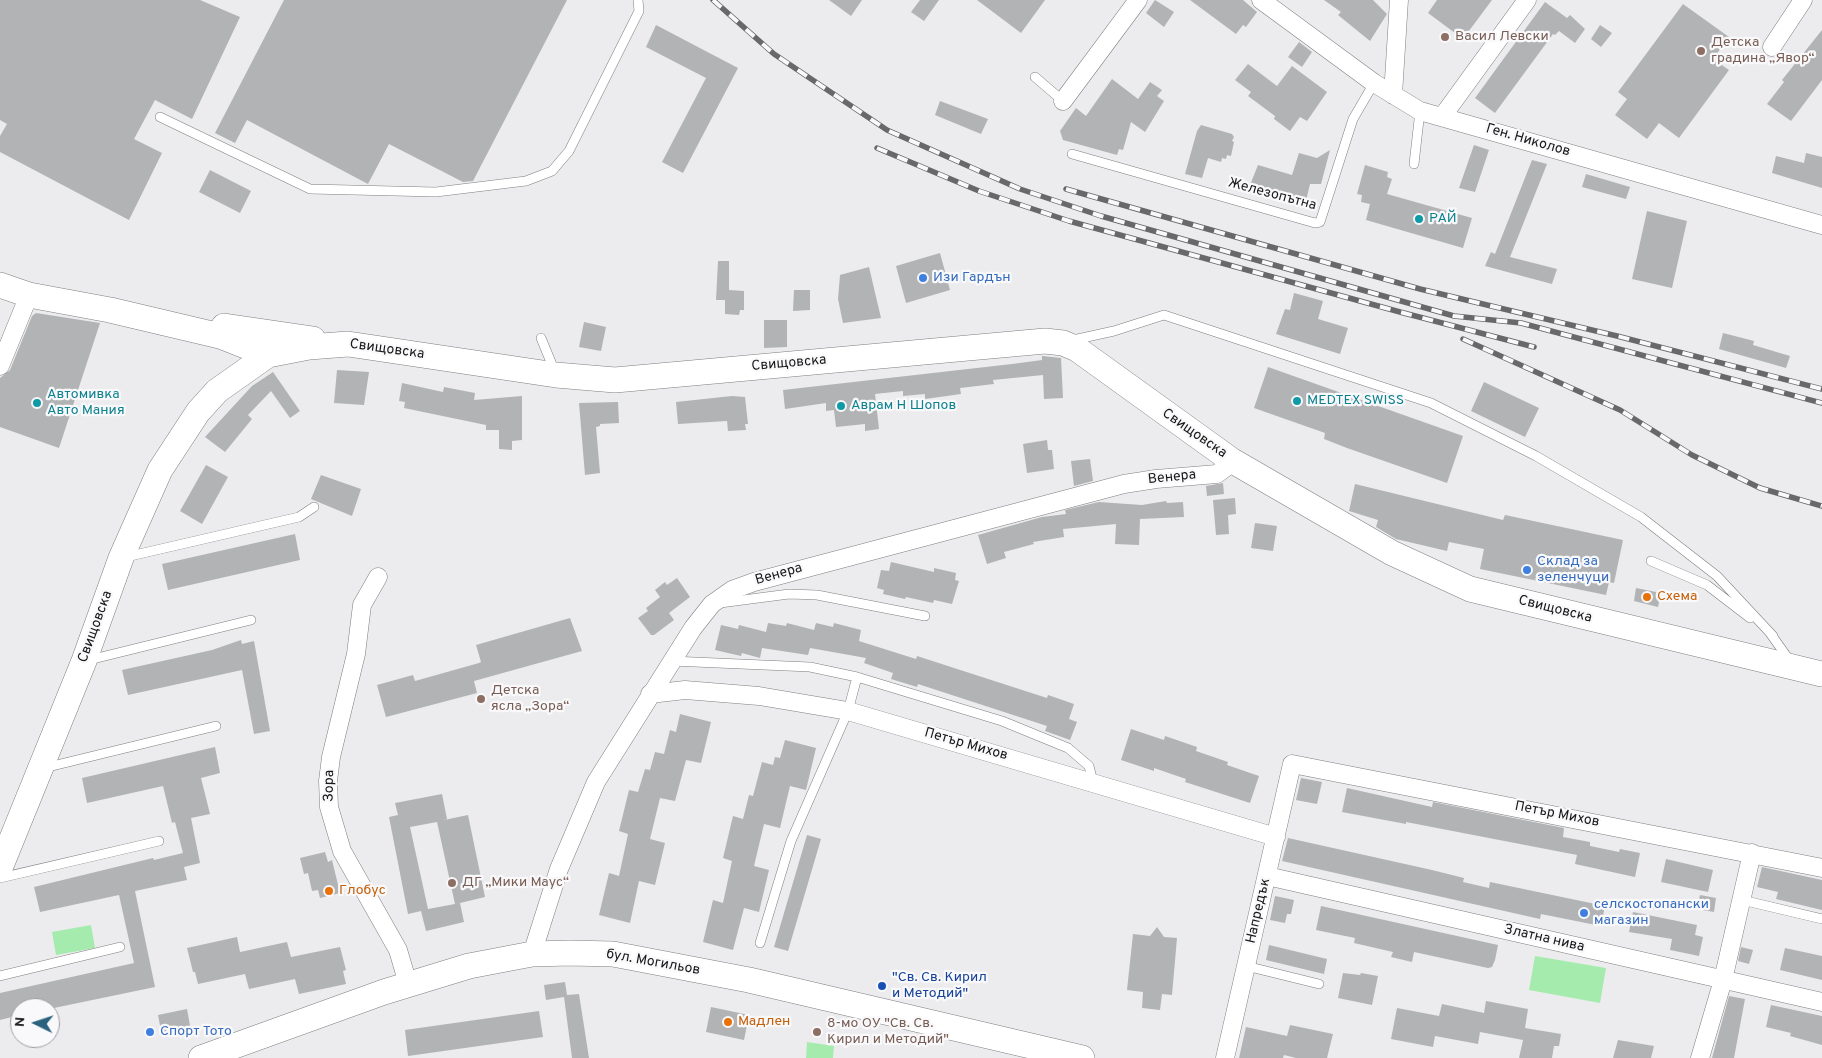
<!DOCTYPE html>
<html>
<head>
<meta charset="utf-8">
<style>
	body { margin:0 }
	#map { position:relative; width:1822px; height:1058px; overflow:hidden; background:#ececee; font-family:Overpass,sans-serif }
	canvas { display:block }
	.north { position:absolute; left:10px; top:998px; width:50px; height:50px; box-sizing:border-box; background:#f9f9fb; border:1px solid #9f9fa1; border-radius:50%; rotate:274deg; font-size:14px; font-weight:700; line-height:20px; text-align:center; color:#181819 }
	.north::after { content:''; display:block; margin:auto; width:18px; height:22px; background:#2b627d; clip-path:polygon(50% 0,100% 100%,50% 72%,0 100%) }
</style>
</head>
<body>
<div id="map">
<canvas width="1822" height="1058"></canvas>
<div class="north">N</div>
</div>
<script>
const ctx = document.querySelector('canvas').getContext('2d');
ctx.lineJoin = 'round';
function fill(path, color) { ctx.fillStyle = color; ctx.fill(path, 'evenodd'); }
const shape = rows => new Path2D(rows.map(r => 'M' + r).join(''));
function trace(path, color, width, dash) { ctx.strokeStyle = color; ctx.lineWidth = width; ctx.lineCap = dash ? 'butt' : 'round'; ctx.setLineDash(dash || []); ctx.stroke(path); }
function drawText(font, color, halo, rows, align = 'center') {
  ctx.font = font + ' Overpass,sans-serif'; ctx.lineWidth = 4.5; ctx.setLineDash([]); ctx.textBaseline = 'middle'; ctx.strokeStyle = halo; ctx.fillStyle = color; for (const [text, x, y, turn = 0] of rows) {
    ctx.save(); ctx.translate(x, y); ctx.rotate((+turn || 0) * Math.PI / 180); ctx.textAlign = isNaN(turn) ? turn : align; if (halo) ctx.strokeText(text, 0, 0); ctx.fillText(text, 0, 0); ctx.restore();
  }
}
fill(shape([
	[91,925,95,948,56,955,52,932],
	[1535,956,1606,968,1600,1003,1529,990],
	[807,1042,834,1046,833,1058,806,1058]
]), '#a6ebae');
fill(shape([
	[0,0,200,0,240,17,192,119,155,100,134,139,162,153,129,220,0,152,0,136,7,124,0,120],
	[284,0,567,0,473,181,463,182,389,144,368,184,247,120,235,143,215,133],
	[829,0,862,0,851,16],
	[920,0,939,0,924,21,911,12],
	[977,0,1045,0,1021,33],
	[1155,0,1174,12,1164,27,1146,13],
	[1190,0,1243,0,1257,12,1246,27,1243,25,1236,34],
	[1324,0,1373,0,1387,14,1370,41,1338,15,1341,12],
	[1437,0,1492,0,1463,39,1428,13],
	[1545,2,1567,18,1570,15,1585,29,1575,43,1559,31,1555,35,1553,34,1495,113,1475,98],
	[1683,4,1729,37,1713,59,1729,70,1679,138,1659,123,1647,139,1615,115,1627,99,1618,92],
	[656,25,738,68,683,173,662,162,706,78,646,47],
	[1600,25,1612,33,1601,47,1591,39],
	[1822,30,1822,80,1791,121,1767,104,1784,82,1782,80],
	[1299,42,1312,52,1302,67,1288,57],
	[1248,64,1277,86,1292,66,1327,92,1307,121,1300,117,1290,131,1274,119,1275,116,1248,96,1251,92,1235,80],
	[1112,79,1138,99,1150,82,1162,90,1157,96,1164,101,1145,132,1131,122,1123,150,1119,149,1117,155,1063,140,1060,131,1076,108,1086,116],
	[940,101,988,119,981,134,935,115],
	[1201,125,1232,134,1234,137,1232,141,1234,142,1231,156,1227,155,1226,159,1222,158,1221,162,1208,158,1202,178,1185,174,1197,131],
	[1474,145,1489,150,1475,192,1459,188],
	[1330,150,1321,184,1310,184,1305,205,1248,190,1258,165,1292,175,1299,153,1317,158],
	[1806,153,1822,157,1822,188,1772,173,1776,156,1804,163],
	[1532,160,1547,164,1510,257,1557,269,1552,284,1485,266,1491,252,1495,254],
	[1365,165,1388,172,1387,177,1392,179,1387,194,1472,218,1463,248,1366,220,1370,204,1361,202,1362,195,1357,194],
	[210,170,251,191,240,213,199,192],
	[1586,174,1630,187,1626,199,1582,187],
	[1647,211,1687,221,1672,288,1632,279],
	[940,253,950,290,906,303,896,266],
	[718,261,729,261,729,290,744,291,744,310,740,310,739,315,725,314,725,300,716,300],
	[869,267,881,318,843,323,838,299,840,275],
	[794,290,810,290,810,310,793,311],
	[1294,293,1323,301,1318,319,1348,328,1340,354,1276,334,1285,309,1290,310],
	[36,313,100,323,59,448,0,427,0,378,10,370,32,316],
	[764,320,787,320,787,347,764,348],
	[584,322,606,327,601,351,579,347],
	[1723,333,1754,341,1753,345,1790,356,1786,368,1719,349],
	[1042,356,1061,358,1063,398,1044,399,1043,375,993,380,994,384,960,388,961,394,925,399,925,394,903,396,903,391,875,394,879,429,865,431,865,424,836,427,834,410,826,411,826,403,785,409,783,390,1012,364,1042,360],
	[1268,367,1463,436,1447,483,1347,448,1324,439,1325,433,1254,408],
	[337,370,369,372,364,405,334,403],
	[273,372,300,411,290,418,271,391,248,415,252,419,225,452,205,437,252,386],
	[1484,382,1539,408,1525,437,1471,411],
	[402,383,443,392,444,387,475,393,474,400,522,396,522,440,512,441,512,450,499,449,499,430,486,430,486,425,404,408,405,402,399,401],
	[732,396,745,397,748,424,745,424,746,430,728,431,727,421,678,424,676,402],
	[618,402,619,423,600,424,600,426,596,427,600,473,585,475,579,403],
	[1047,440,1048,450,1052,450,1054,469,1027,473,1023,444],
	[1090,459,1093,481,1074,486,1071,461],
	[206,465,228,477,202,524,180,511],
	[321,475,361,489,352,516,311,499],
	[1223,483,1224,494,1207,496,1206,486],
	[1355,484,1503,520,1505,515,1623,540,1614,583,1609,582,1606,595,1480,569,1484,549,1449,542,1447,551,1396,539,1376,527,1378,520,1349,511],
	[1235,498,1236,514,1228,515,1229,534,1216,535,1213,500],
	[1166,501,1167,503,1183,502,1184,517,1140,519,1139,545,1115,544,1116,524,1063,529,1064,537,1033,542,1034,544,1004,552,1006,558,987,564,978,535,1042,517,1066,514,1065,510,1099,502,1142,505],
	[1255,523,1277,526,1273,551,1251,548],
	[295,534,300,560,168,590,162,564],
	[891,562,934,572,934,568,956,573,955,580,959,581,952,604,934,600,933,603,906,597,905,599,883,594,884,590,877,588,881,570,889,571],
	[677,578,690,597,669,613,674,620,654,635,651,635,638,618,648,611,646,608,660,597,655,590,665,582,667,585],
	[1636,588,1661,593,1658,607,1634,601],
	[570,618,582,651,474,681,477,693,386,717,377,685,413,675,415,681,479,663,481,662,476,645],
	[768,623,786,626,787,623,814,630,816,623,833,627,834,623,861,630,859,641,916,659,917,656,1047,698,1048,695,1074,704,1069,719,1077,722,1070,740,1045,731,1047,726,918,684,917,687,891,679,893,673,864,663,866,658,810,648,808,655,762,648,760,658,742,653,741,656,715,650,721,625,738,629,739,625,766,632],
	[241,640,242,644,254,641,270,731,254,734,242,670,128,695,122,670,212,650],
	[680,714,711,722,701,763,686,760,675,801,660,798,650,839,665,843,655,885,639,881,630,923,599,915,609,873,619,876,628,834,619,831,629,790,638,792,645,769,650,770,655,752,664,754,670,730,676,732],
	[1131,729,1164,740,1165,736,1197,747,1196,751,1228,762,1227,765,1259,776,1250,803,1185,782,1186,779,1154,768,1154,771,1121,760],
	[785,740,816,748,806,790,790,786,780,828,764,824,754,866,769,870,759,912,744,908,733,950,703,942,713,900,723,903,732,861,723,858,733,816,743,819,749,795,753,796,762,762,773,765,775,757,780,758],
	[215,747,220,773,201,778,210,814,191,818,200,863,184,867,187,880,135,891,155,987,54,1008,20,1008,20,1015,0,1020,0,993,134,963,119,895,40,912,34,887,153,858,154,860,183,853,175,822,172,823,163,786,87,803,82,778],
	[1301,778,1322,782,1317,804,1296,800],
	[1347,788,1432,807,1433,802,1564,828,1563,837,1590,842,1590,846,1619,852,1620,849,1640,853,1635,877,1575,864,1577,855,1406,822,1406,824,1342,812],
	[442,794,447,819,444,820,468,815,485,897,460,903,464,922,426,931,421,911,408,914,389,817,398,815,395,803],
	[437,822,455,904,428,909,410,827],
	[807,835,821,839,788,951,774,947],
	[1288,838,1432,870,1464,878,1463,882,1489,888,1490,882,1605,906,1601,926,1541,914,1540,919,1282,861],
	[325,852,328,862,332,860,340,893,320,898,318,890,312,891,308,873,304,874,300,858],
	[1666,859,1713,870,1708,892,1661,882],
	[1762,867,1822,880,1822,910,1776,899,1778,892,1757,887],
	[1700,895,1716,898,1714,912,1697,909],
	[1275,896,1294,900,1291,914,1287,914,1285,923,1270,920],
	[1321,906,1498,945,1495,960,1492,967,1488,968,1414,952,1412,962,1391,957,1393,952,1354,943,1355,938,1316,930],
	[1633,912,1697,925,1695,935,1703,937,1699,956,1670,950,1672,939,1629,932],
	[1157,927,1164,937,1177,938,1172,995,1162,994,1160,1010,1142,1008,1143,992,1127,990,1133,934,1150,936],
	[237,937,240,952,287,942,291,957,340,947,346,970,343,971,346,984,299,994,295,979,249,989,245,974,198,984,195,972,193,972,187,948],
	[1269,945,1327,959,1324,974,1266,960],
	[1741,947,1753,950,1749,964,1738,961],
	[1785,948,1822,956,1822,980,1780,970],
	[1343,973,1360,975,1361,973,1378,976,1372,1005,1338,998],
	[565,982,567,995,579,994,589,1058,572,1058,564,997,546,1000,544,985],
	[1729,996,1745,999,1734,1058,1712,1058],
	[1486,1001,1528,1009,1525,1028,1561,1034,1559,1046,1554,1046,1552,1058,1519,1058,1523,1040,1480,1032,1478,1044,1435,1036,1433,1047,1391,1039,1397,1008,1439,1016,1442,1004,1484,1013],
	[1771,1005,1822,1016,1822,1045,1790,1036,1791,1033,1766,1027],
	[711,1007,749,1015,744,1040,706,1032],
	[187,1009,191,1031,162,1036,158,1015],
	[539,1011,543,1037,408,1056,405,1030],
	[1290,1025,1333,1034,1327,1058,1296,1058,1284,1055,1283,1058,1239,1058,1246,1027,1287,1036],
	[1618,1040,1654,1046,1651,1058,1613,1058]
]), '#b2b3b4');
const lane = shape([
	[1035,77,1063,101],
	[160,117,310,189,436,192,526,181,552,171,569,151,639,11,638,0],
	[1072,154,1315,223,1320,222,1353,119,1374,83],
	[1414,164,1420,111],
	[541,338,555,372],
	[1073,340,1114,331,1164,315,1431,403,1536,456,1641,517,1717,576,1773,636],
	[126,557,299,517,314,507],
	[1651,561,1707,585,1750,618],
	[720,603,789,594,817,595,925,616],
	[1770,633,1790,661],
	[89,660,251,620],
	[671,661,810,667,857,677,1002,721,1068,748,1089,766,1093,782],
	[44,768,216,726],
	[0,878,159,841],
	[1742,900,1822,919],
	[760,943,791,841,848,711,857,677],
	[1246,966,1319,984],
	[0,976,120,947]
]);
const street = shape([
	[1261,0,1374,83,1420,111,1822,225],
	[1772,47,1803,0],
	[1393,95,1399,0],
	[1063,101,1138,0],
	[1442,117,1527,0],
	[0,366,29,295],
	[378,577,362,605,356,654,331,757,328,781,329,807,342,851,398,950,408,984],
	[650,694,685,690,759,696,848,711,1276,837],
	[1267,876,1822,1002],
	[532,954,559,869,596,782,693,628,712,604,732,590,754,582,1124,484,1156,479,1217,474,1225,468,1231,460],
	[1225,1058,1292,764,1822,868],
	[1700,1058,1723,980,1752,853]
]);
const secondary = shape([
	[0,285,29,295,110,310,220,336,268,355],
	[224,326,313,339],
	[0,868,84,661,121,558,160,470,198,412,217,391,268,355,309,347,348,344,556,375,615,380,1045,341,1063,343,1077,349,1231,460,1392,553,1470,589,1822,674],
	[201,1058,384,992,469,966,532,954,570,953,613,954,749,980,1082,1058]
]);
trace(lane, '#7f7f81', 10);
trace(street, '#7f7f81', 19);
trace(secondary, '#7f7f81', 26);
trace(lane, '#fff', 9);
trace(street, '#fff', 18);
trace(secondary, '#fff', 25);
const rail = shape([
	[713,0,774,54,887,130,1020,189,1101,216,1454,316,1521,323,1822,403],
	[877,148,979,191,1069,221,1400,312,1534,347],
	[1066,189,1420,289,1617,336,1822,389],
	[1463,339,1620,410,1692,455,1760,488,1822,506]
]);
trace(rail, '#68686a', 5.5);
trace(rail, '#f9f9fb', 4, [11]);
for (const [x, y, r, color] of [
	[1445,37,5,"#8d6e63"],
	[1701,51,5,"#8d6e63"],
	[1419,219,5,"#0f9aa8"],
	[923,278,5,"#3f7fe0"],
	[1297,401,5,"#0f9aa8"],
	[37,403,5,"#0f9aa8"],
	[841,406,5,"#0f9aa8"],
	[1527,570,5,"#3f7fe0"],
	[1647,597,5,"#e8710a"],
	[481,699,5,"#8d6e63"],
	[452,883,5,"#8d6e63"],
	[329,891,5,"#e8710a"],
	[1584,913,5,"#3f7fe0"],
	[882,986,5,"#1a4fb4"],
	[728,1022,5,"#e8710a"],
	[150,1032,5,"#3f7fe0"],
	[817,1032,5,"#8d6e63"]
]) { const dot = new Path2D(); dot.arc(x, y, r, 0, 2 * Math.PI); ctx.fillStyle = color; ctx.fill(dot); trace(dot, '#f9f9fb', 2); }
drawText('14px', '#785e54', '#f9f9fb', [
	["Васил Левски",1455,37],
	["Детска",1711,43],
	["градина „Явор“",1711,59],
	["Детска",491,691],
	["ясла „Зора“",491,707],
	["ДГ „Мики Маус“",462,883],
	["8-мо ОУ \"Св. Св.",827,1024],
	["Кирил и Методий\"",827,1040]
], 'left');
drawText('14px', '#181819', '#f9f9fb', [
	["Ген. Николов",1528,141,16],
	["Железопътна",1272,195,15],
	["Свищовска",387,350,8],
	["Свищовска",789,364,-5],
	["Свищовска",1194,434,35],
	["Венера",1172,478,-6],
	["Венера",779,575,-16],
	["Свищовска",1555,610,14],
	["Свищовска",96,627,-70],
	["Петър Михов",966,745,16],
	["Зора",330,786,-89],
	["Петър Михов",1557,815,11],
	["Напредък",1259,911,-77],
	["Златна нива",1544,939,13],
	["бул. Могильов",653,963,10]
]);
drawText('14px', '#0d838f', '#f9f9fb', [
	["РАЙ",1429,219],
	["Автомивка",47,395],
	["Авто Мания",47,411],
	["MEDTEX SWISS",1307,401],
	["Аврам Н Шопов",851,406]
], 'left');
drawText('14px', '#366cbe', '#f9f9fb', [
	["Изи Гардън",933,278],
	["Склад за",1537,562],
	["зеленчуци",1537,578],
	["селскостопански",1594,905],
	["магазин",1594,921],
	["Спорт Тото",160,1032]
], 'left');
drawText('14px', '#c56008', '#f9f9fb', [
	["Схема",1657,597],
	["Глобус",339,891],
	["Мадлен",738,1022]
], 'left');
drawText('14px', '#164399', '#f9f9fb', [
	["\"Св. Св. Кирил",892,978],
	["и Методий\"",892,994]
], 'left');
</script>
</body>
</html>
